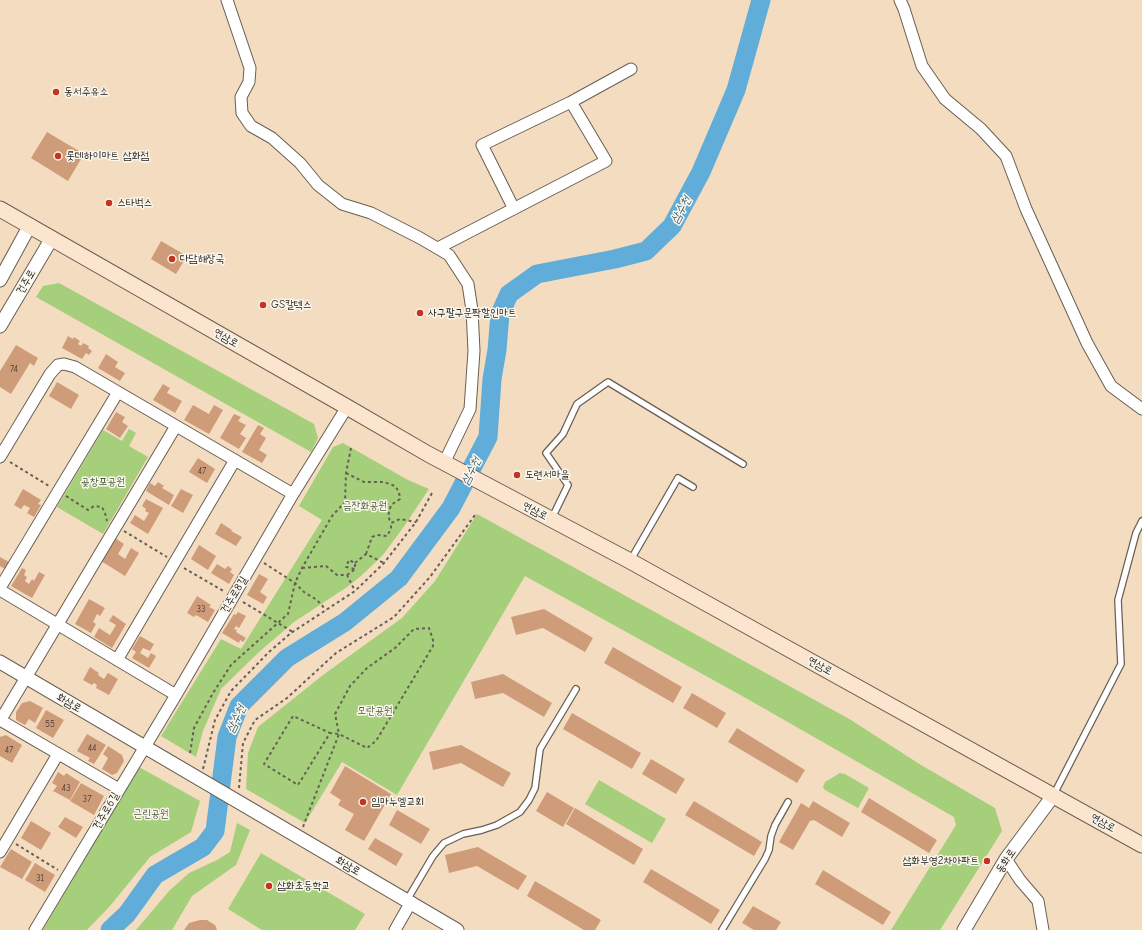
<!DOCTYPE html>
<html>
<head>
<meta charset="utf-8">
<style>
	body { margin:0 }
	canvas { display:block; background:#f4dcc0 }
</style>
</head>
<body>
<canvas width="1142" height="930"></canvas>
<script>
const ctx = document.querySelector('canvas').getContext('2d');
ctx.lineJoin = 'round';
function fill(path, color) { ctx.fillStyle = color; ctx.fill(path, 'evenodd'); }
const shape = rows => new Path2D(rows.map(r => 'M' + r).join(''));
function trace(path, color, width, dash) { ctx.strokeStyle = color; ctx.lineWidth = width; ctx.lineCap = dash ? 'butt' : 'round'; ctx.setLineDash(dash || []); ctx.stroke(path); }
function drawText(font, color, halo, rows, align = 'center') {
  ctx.font = font + ' "Comic Neue","Poor Story",sans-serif'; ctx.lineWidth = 3; ctx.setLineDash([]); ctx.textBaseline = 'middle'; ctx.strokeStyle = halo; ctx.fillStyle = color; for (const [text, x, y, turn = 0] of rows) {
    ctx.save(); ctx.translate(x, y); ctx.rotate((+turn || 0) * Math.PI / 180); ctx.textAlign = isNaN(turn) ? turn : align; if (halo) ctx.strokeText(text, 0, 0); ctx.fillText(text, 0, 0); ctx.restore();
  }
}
fill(shape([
	[59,283,314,424,318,438,311,452,36,297,43,286],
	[129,429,136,433,129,446,148,457,103,534,57,507,103,430,122,441],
	[343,443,408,480,429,489,405,525,383,555,361,576,347,587,294,622,259,652,221,689,203,731,196,757,161,736,221,639,241,649,322,520,299,506,333,447],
	[477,514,851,720,921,765,995,808,1002,831,940,930,891,930,956,825,954,817,744,697,525,576,397,795,342,762,305,823,246,789,248,753,258,727,323,675,402,618,435,581],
	[139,767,200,801,191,832,150,857,110,906,87,930,43,930],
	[840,773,845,774,869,788,858,808,825,790,823,787,825,782],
	[599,780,666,819,652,843,585,804],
	[237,823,250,830,236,865,192,896,172,930,136,930,169,891,189,873,217,860,230,852],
	[261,853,365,914,355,930,262,930,228,909]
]), '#a5cf7b');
trace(shape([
	[110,930,127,914,155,875,203,847,215,831,227,737,239,706,287,658,345,622,399,578,451,508,488,437,492,379,497,350,500,314,509,294,537,274,615,259,646,251,672,226,701,172,736,90,761,0]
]), '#60add9', 19);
fill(shape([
	[47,132,84,154,68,181,31,158],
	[161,241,187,256,176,274,151,259],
	[68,336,73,339,74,337,80,341,78,344,81,346,83,343,89,346,88,348,92,351,89,355,86,353,82,359,62,348],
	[16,345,38,358,34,366,30,363,11,394,0,387,0,371],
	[106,354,118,362,115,367,125,373,120,381,98,368],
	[57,382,79,395,71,409,49,396],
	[163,384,170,388,167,393,182,401,175,413,153,400],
	[193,405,209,414,214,405,223,410,209,434,184,420],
	[116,412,125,417,122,422,128,426,120,438,106,429],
	[234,414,241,417,238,421,246,425,240,434,246,438,239,449,220,438],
	[258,425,264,428,260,434,266,438,259,450,267,455,262,463,242,452],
	[198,458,215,469,207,483,189,472],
	[158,482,164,486,162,488,174,495,169,505,146,491,150,483,155,486],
	[23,489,41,500,38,504,41,505,34,517,27,513,30,508,24,505,21,509,14,505],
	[181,489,193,495,183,513,171,506],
	[146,499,163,508,148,534,130,523,135,515,144,521,149,513,145,511,146,509,142,506],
	[221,523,232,530,231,531,242,537,236,546,215,534],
	[115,538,124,544,118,554,125,559,131,548,139,553,125,576,101,561],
	[199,545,216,556,208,570,191,559],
	[0,557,9,562,5,569,0,566],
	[217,564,225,569,228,566,232,569,230,572,234,575,229,584,211,573],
	[22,568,26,570,24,575,27,577,25,581,29,584,32,579,34,581,39,572,45,575,32,598,11,586],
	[259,574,268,579,260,592,267,597,263,604,247,595],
	[197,596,211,605,209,607,215,610,208,622,196,615,194,617,187,613],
	[89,599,105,608,100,616,97,614,93,622,96,624,91,633,75,624],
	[544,609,593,638,585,652,543,628,516,635,511,617],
	[238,612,246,616,239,628,236,626,234,629,237,630,236,632,246,638,243,642,240,640,239,643,222,633,234,614,236,615],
	[113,615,126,624,112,648,94,637,99,628,110,635,116,625,109,621],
	[140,636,154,644,150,651,143,648,140,653,148,658,151,653,156,656,149,668,132,658,136,652,132,649],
	[613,647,682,687,673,703,604,663],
	[90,667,99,673,98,675,104,679,108,673,118,679,109,695,96,688,97,685,94,683,92,685,83,680],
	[503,674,552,703,544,717,503,693,475,699,471,682],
	[692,693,726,713,717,728,683,708],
	[30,701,43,708,35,723,29,719,25,725,16,720,16,712,22,703],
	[46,710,64,720,53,738,36,728],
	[572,713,641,753,632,769,563,729],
	[737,728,805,770,797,783,728,742],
	[87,734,106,745,94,764,88,761,90,758,77,751],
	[6,735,22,745,12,763,0,756,0,737],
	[461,745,511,773,503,787,461,763,433,770,429,752],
	[108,746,122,755,124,761,117,773,112,775,102,769,108,758,103,754],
	[651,759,685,779,676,794,642,774],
	[345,766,391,794,364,841,345,830,354,814,338,805,341,800,330,793],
	[58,772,64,776,66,773,80,782,70,800,53,791,57,786,52,783],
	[81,783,104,796,94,815,70,801],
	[547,792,574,808,563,827,536,811],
	[869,798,937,840,929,853,861,812],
	[694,801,762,842,754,856,685,815],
	[813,801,850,823,842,837,814,820,810,821,793,850,779,842,801,803,809,808],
	[575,808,643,849,634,865,566,824],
	[397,810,430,829,421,844,389,825],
	[65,817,83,827,76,838,58,827],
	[31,821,51,833,41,850,21,838],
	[375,838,403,854,396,866,368,849],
	[478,847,527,876,518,890,477,866,449,873,445,855],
	[11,849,32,862,22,879,0,867],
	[35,863,55,875,45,892,25,880],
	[651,869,720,910,711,924,643,882],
	[823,870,891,912,883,925,815,884],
	[535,881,601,920,595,930,584,930,527,896],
	[753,906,781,922,776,930,754,930,742,923],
	[200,920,207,920,215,925,217,930,184,930,189,923]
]), '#cf9c7a');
const service = shape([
	[552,518,568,485,546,453,563,434,577,404,608,382,743,464],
	[630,561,678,478,693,487],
	[1053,796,1121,664,1118,600,1136,533,1142,521],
	[407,900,433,856,444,843,463,834,482,830,497,825,520,812,529,800,535,788,540,749,576,689],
	[722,930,765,859,769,850,771,836,775,825,788,802]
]);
const minor = shape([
	[227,0,250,68,249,82,241,97,242,113,251,126,272,138,300,163,318,185,342,204,371,213,420,238,449,255,468,284,472,310,474,351,470,409,444,463],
	[900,0,904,9,922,66,945,99,981,129,1006,156,1026,209,1087,343,1111,386,1142,409],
	[571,102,631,69],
	[438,248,606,161,571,102,482,145,514,209],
	[0,457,50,374,58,365,64,364,75,367,293,494,176,695,35,930],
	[293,494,347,407],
	[0,588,118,392],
	[0,590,176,695],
	[117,660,235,460],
	[0,720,119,789],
	[0,721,176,426],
	[0,852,58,754],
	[1006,859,1020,880,1038,901,1043,930],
	[395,930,411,902]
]);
const tertiary = shape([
	[0,280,30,225],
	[0,326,52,238],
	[0,662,457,930],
	[964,930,1006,859,1053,796]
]);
const secondary = shape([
	[0,209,347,407,428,454,630,561,1142,845]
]);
trace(service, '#685f55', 8);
trace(minor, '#685f55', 13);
trace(tertiary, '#685f55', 15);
trace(secondary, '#685f55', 17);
trace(shape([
	[10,462,49,486],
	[346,473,364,482,384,482,395,486,399,492,400,499,391,505,388,516,391,523],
	[66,496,88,510,94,506,102,507,105,513,107,521],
	[124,531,167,557],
	[366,554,372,537,377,535,387,536,391,529,391,523,400,519,416,522],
	[264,563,295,583,304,592,317,600,326,610],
	[355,563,366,554,384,563],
	[184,568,225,592],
	[302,568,326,566,337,575,347,575,355,591],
	[347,575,355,569,355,563,349,560,346,567,355,569],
	[243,602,293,632],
	[190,753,194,728,213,693,231,665,288,614,295,583,302,568,332,516,345,502,346,473,351,448],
	[203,769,215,720,231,691,269,652,291,633,355,591,384,563,416,522,432,493],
	[239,788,243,743,255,720,287,698,336,653,394,617,430,577,475,515],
	[303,827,339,734,335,714,350,686,367,668,395,648,414,629,429,628,433,640,433,646,376,741,367,748,339,734,330,733,298,785,264,764,293,716,330,733],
	[16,844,58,870]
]), '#685f55', 2, [3, 3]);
trace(service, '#fff', 5.5);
trace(minor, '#fff', 11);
trace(tertiary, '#fff', 13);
trace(secondary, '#fce5cf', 15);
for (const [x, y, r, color] of [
	[56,92,4,"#c8321e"],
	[58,156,4,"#c8321e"],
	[109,203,4,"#c8321e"],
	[172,259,4,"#c8321e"],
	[263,305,4,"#c8321e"],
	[420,313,4,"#c8321e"],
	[517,475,4,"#c8321e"],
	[363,802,4,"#c8321e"],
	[987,861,4,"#c8321e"],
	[269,886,4,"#c8321e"]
]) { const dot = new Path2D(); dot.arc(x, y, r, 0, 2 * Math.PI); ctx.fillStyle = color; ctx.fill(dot); trace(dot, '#fbf7ec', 1.5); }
drawText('9px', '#493c34', null, [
	["74",14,369],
	["47",202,471],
	["33",201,609],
	["55",50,724],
	["44",92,748],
	["47",9,750],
	["43",66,788],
	["37",87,799],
	["31",40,878]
]);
drawText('11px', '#1c1c1c', '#fbf7ec', [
	["동서주유소",64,92],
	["롯데하이마트 삼화점",66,156],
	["스타벅스",117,203],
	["다담해장국",180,259],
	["GS칼텍스",271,305],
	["사구팔구문짝할인마트",428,313],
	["도련서마을",525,475],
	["임마누엘교회",371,802],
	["삼화부영2차아파트",979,861,"right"],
	["삼화초등학교",277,886]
], 'left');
drawText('11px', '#1c1c1c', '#fbf7ec', [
	["건주로",26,282,-59],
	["연삼로",226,338,30],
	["연삼로",535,511,28],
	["건주로8길",234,595,-59],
	["연삼로",820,666,29],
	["화삼로",69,703,30],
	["건주로6길",106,811,-60],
	["연삼로",1103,823,29],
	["동화로",1006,861,-56],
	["화삼로",348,866,30]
]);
drawText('11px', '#4c5b3d', '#fbf7ec', [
	["곶창포공원",103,482],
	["금잔화공원",365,506],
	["모란공원",375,711],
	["근린공원",151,814]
]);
drawText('italic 12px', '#3b5d71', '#fbf7ec', [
	["삼수천",681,210,-61],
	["삼수천",471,471,-62],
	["삼수천",236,719,-64]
]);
</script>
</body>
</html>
